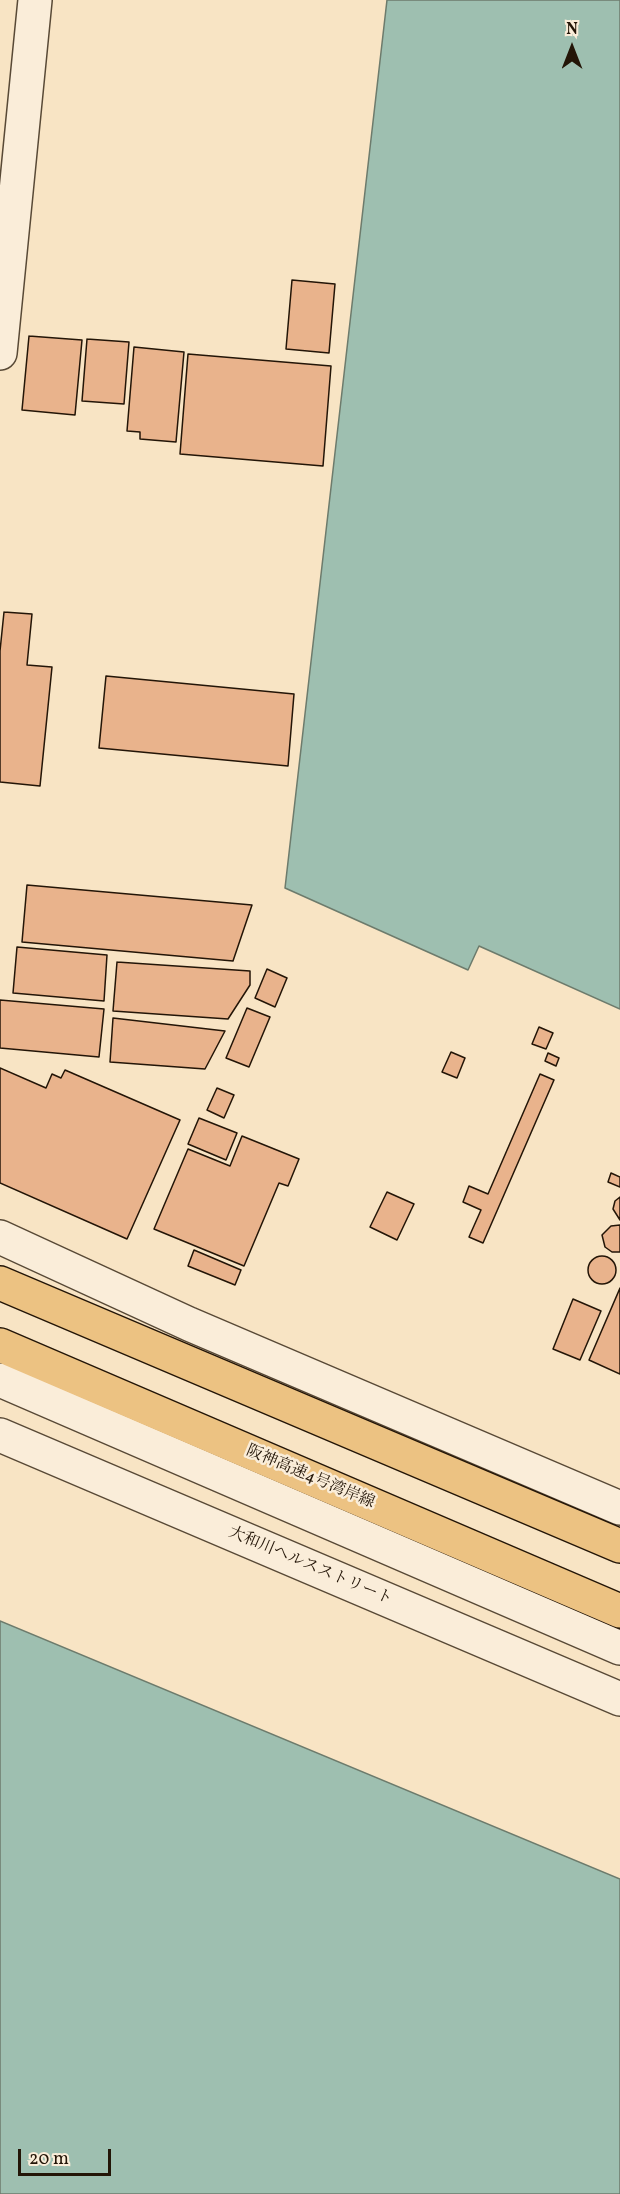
<!DOCTYPE html>
<html>
<head>
<meta charset="utf-8">
<style>
	body { margin:0 }
	#map { position:relative; width:620px; height:2194px; overflow:hidden; background:#f8e4c4; font-family:Vollkorn,serif }
	canvas { display:block }
	.north { position:absolute; left:542px; top:18px; width:60px; height:60px; -webkit-text-stroke:4px #faedd9; paint-order:stroke; rotate:0deg; font-size:16px; font-weight:700; line-height:24px; text-align:center; color:#231507 }
	.north::after { content:''; display:block; margin:auto; width:21px; height:27px; background:#231507; clip-path:polygon(50% 0,100% 100%,50% 72%,0 100%) }
	.scale { position:absolute; left:18px; top:2149px; width:93px; height:27px; box-sizing:border-box; border:3px solid #231507; border-top:0; padding-left:8px; font-size:18px; line-height:21px; white-space:nowrap; color:#231507; -webkit-text-stroke:4px #faedd9; paint-order:stroke }
</style>
</head>
<body>
<div id="map">
<canvas width="620" height="2194"></canvas>
<div class="north">N</div>
<div class="scale">20 m</div>
</div>
<script>
const ctx = document.querySelector('canvas').getContext('2d');
ctx.lineJoin = 'round';
function fill(path, color) { ctx.fillStyle = color; ctx.fill(path, 'evenodd'); }
const shape = rows => new Path2D(rows.map(r => 'M' + r).join(''));
function trace(path, color, width, dash) { ctx.strokeStyle = color; ctx.lineWidth = width; ctx.lineCap = dash ? 'butt' : 'round'; ctx.setLineDash(dash || []); ctx.stroke(path); }
function drawText(font, color, halo, rows, align = 'center') {
  ctx.font = font + ' Vollkorn,"Noto Serif JP",serif'; ctx.lineWidth = 5; ctx.setLineDash([]); ctx.textBaseline = 'middle'; ctx.strokeStyle = halo; ctx.fillStyle = color; for (const [text, x, y, turn = 0] of rows) {
    ctx.save(); ctx.translate(x, y); ctx.rotate((+turn || 0) * Math.PI / 180); ctx.textAlign = isNaN(turn) ? turn : align; if (halo) ctx.strokeText(text, 0, 0); ctx.fillText(text, 0, 0); ctx.restore();
  }
}
const water = shape([
	[387,0,620,0,620,1009,479,946,468,970,285,888,387,0],
	[0,1621,620,1879,620,2194,0,2194,0,1621]
]);
fill(water, '#9ebfb0');
trace(water, '#6d7b6c', 1.5);
const building = shape([
	[292,280,335,284,329,353,286,349,292,280],
	[29,336,82,340,75,415,22,410,29,336],
	[87,339,129,342,124,404,82,401,87,339],
	[134,347,184,352,176,442,140,439,140,432,127,431,134,347],
	[188,354,331,366,323,466,180,454,188,354],
	[4,612,32,614,27,665,52,667,40,786,0,782,0,651,4,612],
	[106,676,294,694,288,766,99,748,106,676],
	[27,885,252,905,233,961,22,942,27,885],
	[17,947,107,955,104,1001,13,993,17,947],
	[117,962,250,971,250,985,228,1019,113,1011,117,962],
	[267,969,287,978,275,1007,255,998,267,969],
	[0,1000,104,1009,99,1057,0,1048,0,1000],
	[247,1008,270,1017,249,1067,226,1058,247,1008],
	[113,1018,225,1031,205,1069,110,1062,113,1018],
	[539,1027,553,1033,546,1049,532,1044,539,1027],
	[451,1052,465,1058,457,1078,442,1072,451,1052],
	[548,1053,559,1058,556,1066,545,1061,548,1053],
	[0,1068,46,1088,52,1074,61,1078,65,1070,180,1120,127,1239,0,1183,0,1068],
	[540,1074,554,1080,483,1243,469,1237,481,1210,463,1202,469,1186,488,1194,540,1074],
	[217,1088,234,1095,224,1118,207,1110,217,1088],
	[199,1118,237,1133,226,1160,188,1144,199,1118],
	[242,1136,299,1159,288,1186,279,1183,244,1266,154,1229,188,1149,230,1166,242,1136],
	[611,1173,620,1177,620,1187,608,1182,611,1173],
	[387,1192,414,1204,397,1240,370,1227,387,1192],
	[620,1197,620,1220,613,1209,615,1201,620,1197],
	[620,1225,620,1252,612,1252,605,1247,602,1235,611,1226,620,1225],
	[194,1250,241,1270,235,1285,188,1266,194,1250],
	'588 1270a14 14 0 1 1 28 0a14 14 0 1 1-28 0Z',
	[620,1288,620,1374,589,1360,620,1288],
	[573,1299,601,1311,580,1360,553,1349,573,1299]
]);
fill(building, '#e9b38c');
trace(building, '#231507', 1.5);
const minor = shape([
	[0,353,35,0],
	[0,1237,189,1324,620,1508],
	[0,1380,620,1648],
	[0,1435,620,1699]
]);
const highway = shape([
	[0,1283,620,1546],
	[0,1345,620,1611]
]);
trace(minor, '#584936', 36);
trace(highway, '#231507', 36);
trace(minor, '#faedd9', 33);
trace(highway, '#ecc282', 33);
drawText('16px', '#231507', '#faedd9', [
	["阪神高速4号湾岸線",310,1478,23],
	["大和川ヘルスストリート",310,1567,23]
]);
</script>
</body>
</html>
